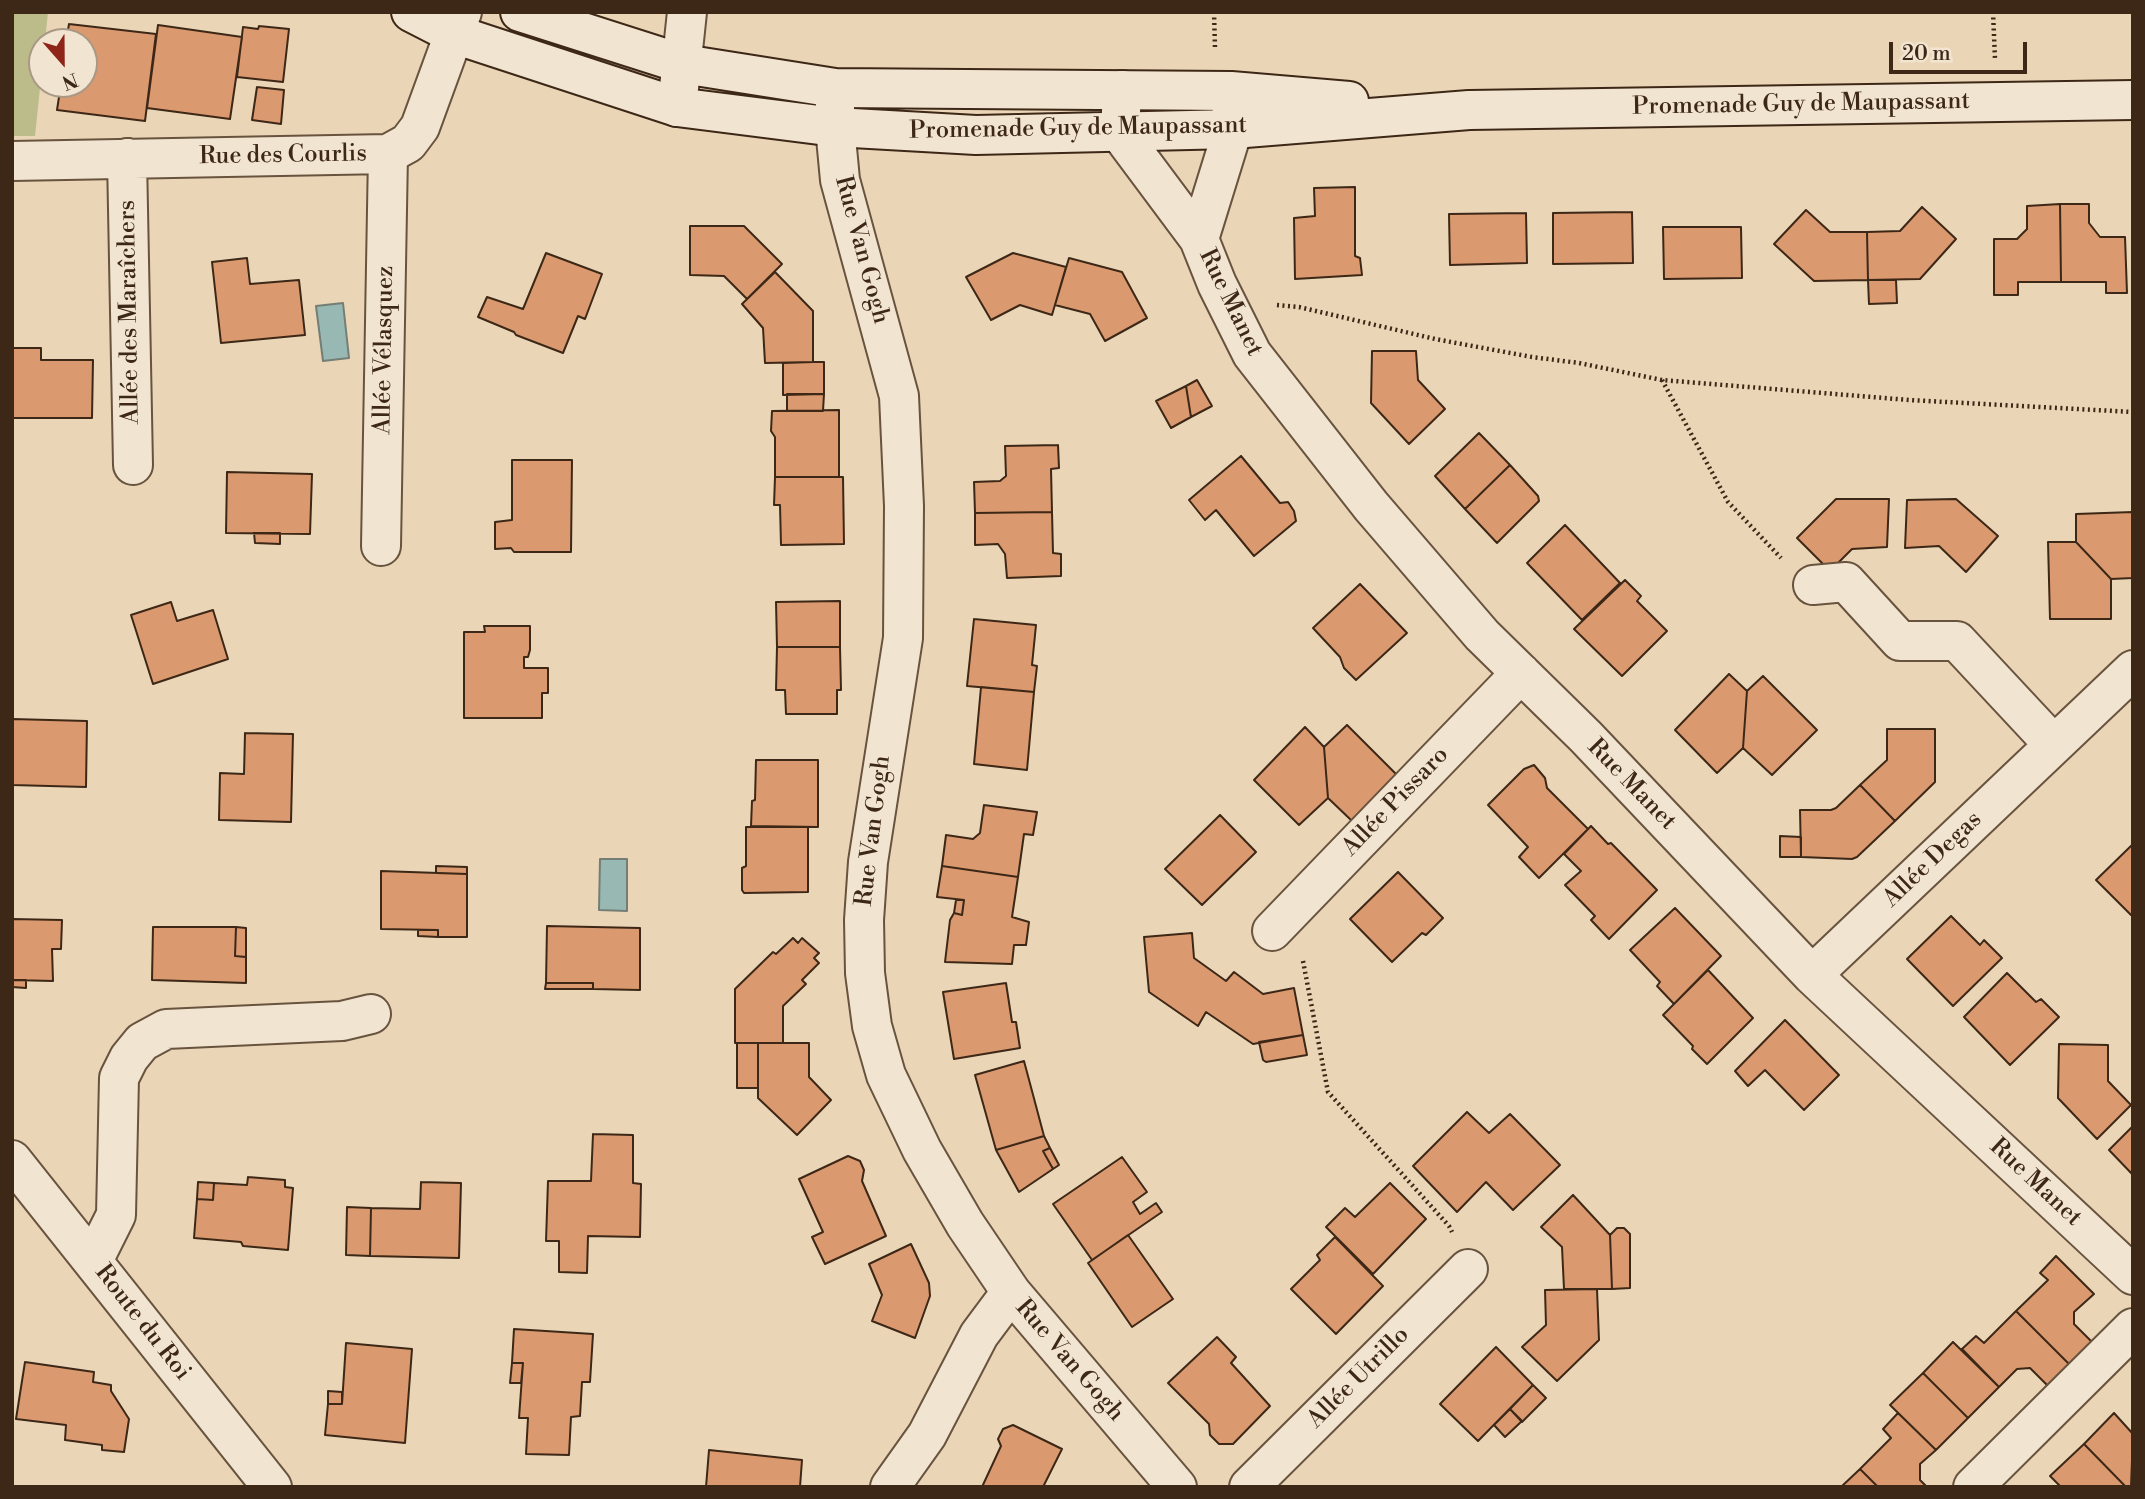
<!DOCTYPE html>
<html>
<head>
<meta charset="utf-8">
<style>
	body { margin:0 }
	#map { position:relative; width:2145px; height:1499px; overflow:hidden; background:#ead6b6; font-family:"Libre Bodoni",serif }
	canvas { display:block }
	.frame { position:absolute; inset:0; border:14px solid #3d2717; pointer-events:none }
	.north { position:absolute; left:28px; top:28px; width:70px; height:70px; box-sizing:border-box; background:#f1e4d0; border:2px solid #a99886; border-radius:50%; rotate:159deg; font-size:19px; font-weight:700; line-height:28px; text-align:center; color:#3d2717 }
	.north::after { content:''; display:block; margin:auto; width:24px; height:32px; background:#8f2418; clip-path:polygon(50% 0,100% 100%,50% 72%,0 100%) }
	.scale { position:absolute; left:1889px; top:42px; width:138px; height:32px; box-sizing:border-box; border:4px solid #3d2717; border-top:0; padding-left:9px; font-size:21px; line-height:24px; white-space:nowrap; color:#3d2717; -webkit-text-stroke:5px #f1e4d0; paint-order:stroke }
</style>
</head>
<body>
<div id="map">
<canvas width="2145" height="1499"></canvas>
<div class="frame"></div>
<div class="north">N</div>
<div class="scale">20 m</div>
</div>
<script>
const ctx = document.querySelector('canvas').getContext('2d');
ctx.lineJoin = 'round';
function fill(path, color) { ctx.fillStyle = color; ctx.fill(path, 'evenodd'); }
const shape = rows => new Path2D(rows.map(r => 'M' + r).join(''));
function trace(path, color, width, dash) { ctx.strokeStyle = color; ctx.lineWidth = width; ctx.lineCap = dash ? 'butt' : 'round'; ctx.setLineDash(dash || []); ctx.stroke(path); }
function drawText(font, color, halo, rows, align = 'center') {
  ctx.font = font + ' "Libre Bodoni",serif'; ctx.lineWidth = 5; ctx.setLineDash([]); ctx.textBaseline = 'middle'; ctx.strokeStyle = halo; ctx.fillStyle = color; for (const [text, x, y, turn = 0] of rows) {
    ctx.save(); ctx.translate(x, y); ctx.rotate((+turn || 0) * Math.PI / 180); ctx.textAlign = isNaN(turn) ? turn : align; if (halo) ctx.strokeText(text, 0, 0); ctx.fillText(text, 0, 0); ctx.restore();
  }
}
fill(shape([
	[12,12,48,12,45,42,42,42,42,69,35,136,12,136]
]), '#bcbc8a');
const water = shape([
	[343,303,349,358,323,361,316,306,343,303],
	[600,859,627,859,627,911,599,910,600,859]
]);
fill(water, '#98b8b3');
trace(water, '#747e75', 2);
const building = shape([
	[69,24,156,34,145,121,57,110,61,84,84,84,84,42,66,42,69,24],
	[158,25,242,37,230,119,147,108,158,25],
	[259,26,289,29,283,82,237,77,243,27,258,29,259,26],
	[257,87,284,90,281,124,252,120,257,87],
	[1355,187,1355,256,1360,258,1362,275,1295,279,1294,218,1315,216,1314,188,1355,187],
	[2060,204,2089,204,2089,223,2100,237,2125,237,2127,293,2106,293,2106,282,2061,282,2060,204],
	[2060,204,2061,282,2018,282,2018,295,1994,295,1994,239,2017,239,2027,229,2027,206,2060,204],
	[1922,207,1956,239,1920,279,1868,280,1867,232,1900,231,1922,207],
	[1806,210,1830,232,1867,232,1868,280,1814,281,1774,244,1806,210],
	[1632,212,1633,263,1553,264,1553,213,1632,212],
	[1526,213,1527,263,1450,265,1449,214,1526,213],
	[690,226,744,226,782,264,747,299,724,276,690,275,690,226],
	[1663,227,1741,227,1742,278,1664,279,1663,227],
	[546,253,602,274,585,319,578,316,563,353,516,335,514,332,478,317,487,297,523,309,546,253],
	[1013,253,1066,267,1052,315,1020,305,991,320,966,277,1013,253],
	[247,258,250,284,299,280,305,335,221,343,212,262,247,258],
	[1069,258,1122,272,1147,318,1105,341,1090,314,1055,305,1069,258],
	[775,272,813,311,813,362,765,363,763,328,742,304,775,272],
	[1868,280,1896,280,1897,303,1869,304,1868,280],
	[12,348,41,348,41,360,93,360,92,418,12,418,12,348],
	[1372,351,1416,351,1418,380,1445,409,1409,444,1371,403,1372,351],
	[813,362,824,362,824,394,783,395,783,363,813,362],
	[1197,380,1212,406,1191,417,1186,386,1197,380],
	[1186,386,1191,417,1171,428,1156,401,1186,386],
	[787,394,824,394,823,411,787,411,787,394],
	[839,410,839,477,775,477,775,437,771,431,772,411,839,410],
	[1479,433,1510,465,1465,509,1435,476,1479,433],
	[1058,445,1059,468,1051,469,1052,512,975,513,974,482,1000,481,1006,476,1005,446,1058,445],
	[1241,456,1280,503,1288,502,1294,511,1296,521,1254,556,1216,510,1205,520,1189,500,1241,456],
	[512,460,572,460,571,552,514,552,511,548,495,549,495,522,512,520,512,460],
	[1510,465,1538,496,1539,501,1497,543,1465,509,1510,465],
	[227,472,312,474,310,534,226,533,227,472],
	[775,477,843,477,844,544,781,545,780,505,774,505,775,477],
	[1836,499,1889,499,1887,547,1852,549,1830,571,1797,538,1836,499],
	[1956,499,1998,536,1966,572,1939,546,1905,548,1907,500,1956,499],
	[1052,512,1053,553,1061,554,1061,576,1007,578,1005,554,998,544,975,545,975,513,1052,512],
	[2133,512,2133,578,2111,579,2076,542,2076,514,2133,512],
	[1565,525,1620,583,1582,620,1527,563,1565,525],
	[254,533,280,533,280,544,255,543,254,533],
	[2048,542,2076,542,2111,579,2111,619,2050,619,2048,542],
	[1625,580,1641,596,1637,601,1667,631,1622,676,1574,629,1625,580],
	[1360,584,1407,633,1356,680,1344,668,1340,657,1313,628,1360,584],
	[840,601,840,647,777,647,776,602,840,601],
	[171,602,177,621,213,610,228,659,153,684,131,615,171,602],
	[974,619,1036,625,1032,665,1037,666,1034,692,967,686,974,619],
	[484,626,530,626,530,650,528,657,524,657,524,668,548,668,548,693,542,693,542,718,464,718,464,632,485,632,484,626],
	[777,647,840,647,841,690,837,690,837,714,786,714,785,690,776,690,777,647],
	[1729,674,1747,691,1743,748,1717,773,1675,730,1729,674],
	[1763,676,1817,730,1772,775,1743,748,1747,691,1763,676],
	[981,687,1034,692,1027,770,974,764,981,687],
	[12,719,87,721,86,787,12,785,12,719],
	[1347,725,1398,776,1352,821,1328,798,1324,747,1347,725],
	[1305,727,1324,747,1328,798,1299,825,1254,780,1305,727],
	[1887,729,1935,729,1935,782,1895,821,1860,785,1887,760,1887,729],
	[245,733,293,734,291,822,219,820,220,773,244,774,245,733],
	[756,760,818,760,818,827,751,826,752,801,755,800,756,760],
	[1534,765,1545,778,1547,788,1588,829,1539,878,1519,857,1528,847,1488,805,1524,769,1534,765],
	[1860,785,1895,821,1857,857,1852,859,1801,857,1800,810,1831,810,1836,808,1860,785],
	[984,805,1037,812,1033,835,1024,834,1018,877,942,866,946,835,973,839,980,833,984,805],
	[1220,815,1256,852,1202,905,1165,869,1220,815],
	[1591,826,1608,844,1611,843,1657,890,1609,939,1591,920,1595,916,1565,885,1581,871,1564,854,1591,826],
	[746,827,808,827,808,892,744,893,742,890,742,868,746,866,746,827],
	[1780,836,1801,837,1801,857,1780,857,1780,836],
	[2133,844,2133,913,2131,915,2096,880,2133,844],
	[436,866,467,867,467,874,436,873,436,866],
	[942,866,1018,877,1012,917,1029,922,1026,945,1014,945,1012,964,945,962,950,920,954,913,962,915,964,900,937,897,942,866],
	[381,871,467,874,467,937,438,937,438,930,381,929,381,871],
	[1398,872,1443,918,1426,935,1422,933,1392,962,1350,919,1398,872],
	[956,900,964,900,962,915,954,913,956,900],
	[1675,908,1721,956,1674,1004,1657,986,1660,982,1630,950,1675,908],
	[1951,916,1980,945,1984,940,2002,958,1953,1006,1907,959,1951,916],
	[12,919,62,920,61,949,52,949,53,981,12,980,12,919],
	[547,926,640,928,640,990,593,989,593,983,546,983,547,926],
	[153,927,236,927,235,956,246,957,246,983,152,980,153,927],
	[236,927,246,928,246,957,235,956,236,927],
	[418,930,438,930,438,937,418,936,418,930],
	[1192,933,1194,958,1226,981,1234,972,1263,994,1294,988,1303,1035,1253,1044,1206,1012,1198,1026,1149,992,1144,937,1192,933],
	[793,938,798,943,802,938,819,953,814,958,819,963,802,980,806,984,783,1006,783,1043,735,1043,735,989,773,952,776,954,793,938],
	[1708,970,1753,1018,1707,1064,1692,1049,1693,1046,1663,1015,1708,970],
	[2007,973,2036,1002,2041,999,2059,1017,2010,1065,1964,1017,2007,973],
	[12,980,26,980,26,988,12,987,12,980],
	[546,983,593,983,593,989,545,989,546,983],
	[1006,983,1012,1022,1016,1022,1020,1048,954,1059,943,992,1006,983],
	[1785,1020,1839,1075,1804,1110,1765,1070,1748,1086,1735,1071,1785,1020],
	[1303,1035,1307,1055,1266,1062,1263,1060,1259,1042,1303,1035],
	[737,1043,758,1043,758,1088,737,1088,737,1043],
	[758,1043,809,1043,809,1077,831,1100,797,1135,758,1098,758,1043],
	[2059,1044,2108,1045,2108,1081,2131,1105,2097,1139,2058,1098,2059,1044],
	[1024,1061,1044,1136,996,1150,975,1075,1024,1061],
	[1467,1112,1489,1133,1510,1114,1560,1165,1513,1210,1486,1182,1457,1212,1413,1166,1467,1112],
	[2133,1126,2133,1175,2109,1150,2133,1126],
	[593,1134,633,1135,633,1183,641,1184,640,1237,588,1236,587,1273,559,1272,559,1241,546,1241,548,1181,591,1181,593,1134],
	[1044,1136,1050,1148,1043,1151,1053,1169,1019,1192,996,1150,1044,1136],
	[1050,1148,1059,1165,1053,1169,1043,1151,1050,1148],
	[848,1156,860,1161,864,1170,862,1181,886,1236,825,1264,812,1237,823,1232,799,1179,848,1156],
	[1122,1157,1147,1192,1133,1202,1140,1214,1156,1203,1162,1212,1092,1260,1053,1204,1122,1157],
	[248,1177,285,1180,285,1187,293,1188,288,1250,243,1246,241,1242,194,1238,197,1199,213,1200,214,1183,247,1185,248,1177],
	[198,1182,214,1183,213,1200,197,1199,198,1182],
	[421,1182,461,1183,459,1258,370,1256,371,1208,420,1209,421,1182],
	[1390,1183,1426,1219,1373,1274,1326,1227,1345,1208,1355,1217,1390,1183],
	[1573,1195,1610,1235,1612,1289,1564,1289,1562,1247,1541,1227,1573,1195],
	[347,1207,371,1208,370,1256,346,1255,347,1207],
	[1617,1228,1624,1228,1630,1234,1630,1288,1612,1289,1610,1235,1617,1228],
	[1128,1235,1173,1299,1132,1327,1088,1263,1128,1235],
	[1335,1237,1383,1286,1336,1334,1291,1289,1320,1260,1317,1255,1335,1237],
	[911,1244,929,1283,930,1296,915,1338,872,1321,882,1295,869,1264,911,1244],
	[2056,1256,2094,1294,2074,1312,2074,1324,2093,1343,2071,1366,2016,1311,2048,1280,2040,1273,2056,1256],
	[1597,1289,1599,1340,1557,1381,1522,1347,1546,1325,1545,1290,1597,1289],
	[2016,1311,2071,1366,2049,1387,2030,1368,2017,1369,1999,1387,1962,1349,1976,1336,1984,1343,2016,1311],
	[514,1329,593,1334,590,1382,582,1382,580,1416,571,1417,569,1455,526,1454,528,1418,519,1418,523,1363,512,1363,514,1329],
	[1217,1337,1236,1357,1231,1363,1270,1406,1233,1444,1219,1444,1210,1435,1209,1424,1168,1383,1217,1337],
	[1953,1342,1999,1387,1968,1418,1923,1373,1953,1342],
	[346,1343,412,1349,405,1443,325,1435,328,1404,342,1404,346,1343],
	[1496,1347,1533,1385,1478,1441,1440,1404,1496,1347],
	[25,1362,94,1372,93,1382,111,1385,111,1391,129,1419,124,1452,102,1450,102,1445,65,1440,66,1425,16,1419,25,1362],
	[512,1363,523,1363,521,1383,510,1383,512,1363],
	[1923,1373,1968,1418,1936,1450,1890,1405,1923,1373],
	[1533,1385,1546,1398,1522,1422,1510,1409,1533,1385],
	[328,1391,342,1392,342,1404,328,1404,328,1391],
	[1510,1409,1522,1421,1505,1437,1494,1425,1510,1409],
	[1898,1413,1936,1450,1920,1464,1920,1480,1927,1487,1878,1487,1860,1469,1891,1438,1883,1429,1898,1413],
	[2114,1413,2133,1434,2131,1487,2126,1487,2084,1444,2114,1413],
	[1013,1425,1062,1449,1043,1487,982,1487,1001,1446,998,1439,1003,1429,1013,1425],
	[2084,1444,2126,1487,2061,1487,2050,1476,2084,1444],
	[709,1450,802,1460,800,1487,706,1487,709,1450],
	[1860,1469,1878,1487,1841,1487,1860,1469]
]);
fill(building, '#da996e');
trace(building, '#3d2717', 2);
const street = shape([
	[1122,90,1120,133,1199,239,1217,284,1252,354,1371,506,1482,635,1586,737,1812,975,2133,1275],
	[835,93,835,127,840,180,899,396,904,506,903,638,868,862,864,920,865,973,872,1026,886,1075,922,1150,965,1224,1011,1292,1177,1487],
	[677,107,687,12],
	[127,158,133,465],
	[12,161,388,154,408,143,420,127,462,12],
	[1199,239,1233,129,1231,96],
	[381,546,388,154],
	[1813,585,1846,582,1900,641,1957,641,2054,745],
	[1272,931,1521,673],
	[1812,975,2133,670],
	[12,1160,272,1487],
	[93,1261,116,1215,119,1078,129,1058,142,1042,166,1029,342,1021,371,1014],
	[890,1487,927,1435,979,1335,1011,1292],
	[1249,1487,1468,1269],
	[1973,1487,2133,1328]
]);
const secondary = shape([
	[411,12,454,34,677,107,835,127,976,135,1233,129,1469,110,2133,100],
	[520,12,683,64,835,88,1231,91,1349,101]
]);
trace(street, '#68533f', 42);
trace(secondary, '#3d2717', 42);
trace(shape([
	[1214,12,1215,48],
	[1993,12,1995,59],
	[1277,305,1299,307,1435,339,1532,357,1579,363,1662,380,1909,400,2133,412],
	[1662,380,1728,502,1781,558],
	[1303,961,1328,1092,1449,1226,1452,1232]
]), '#3d2717', 4.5, [2, 3.5]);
trace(street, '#f1e4d0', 38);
trace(secondary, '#f1e4d0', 38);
drawText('24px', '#3d2717', '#f1e4d0', [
	["Promenade Guy de Maupassant",1801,105,-1],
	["Promenade Guy de Maupassant",1078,129,-1],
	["Rue des Courlis",283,156,-1],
	["Rue Van Gogh",861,250,75],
	["Rue Manet",1230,303,64],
	["Allée des Maraîchers",130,312,-91],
	["Allée Vélasquez",385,350,-89],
	["Rue Manet",1631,785,46],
	["Allée Pissaro",1396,802,-46],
	["Rue Van Gogh",874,831,-83],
	["Allée Degas",1933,860,-44],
	["Rue Manet",2035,1183,43],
	["Route du Roi",142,1323,52],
	["Rue Van Gogh",1069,1361,49],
	["Allée Utrillo",1359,1378,-45]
]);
</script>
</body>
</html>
